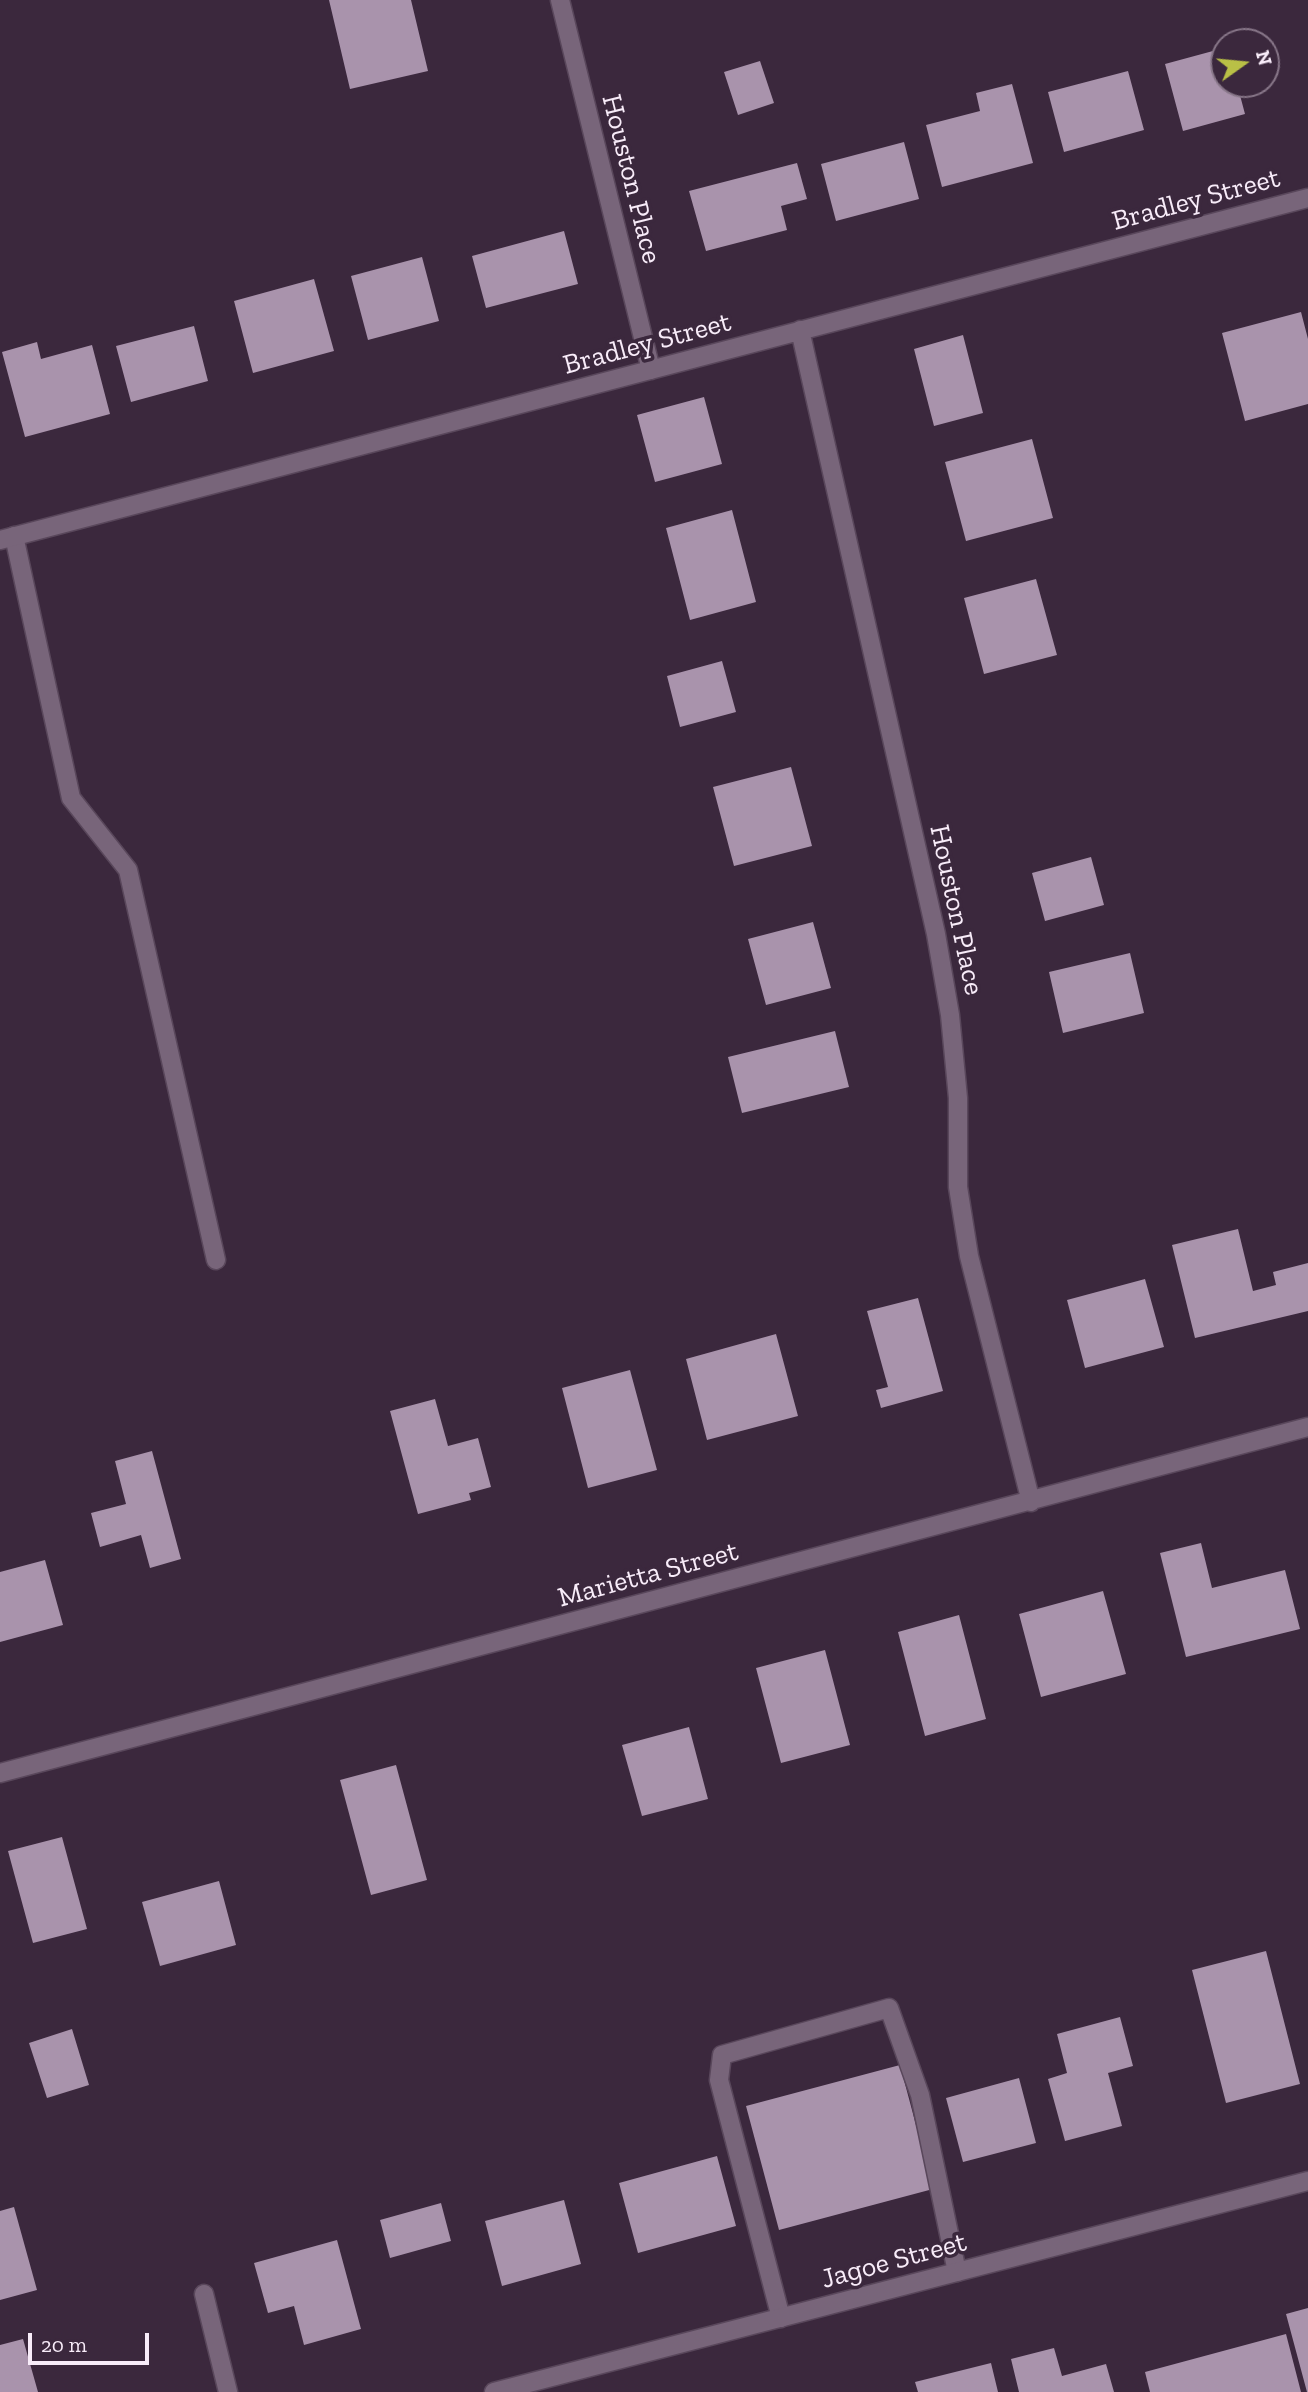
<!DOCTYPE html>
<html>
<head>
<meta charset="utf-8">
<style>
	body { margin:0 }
	#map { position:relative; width:1308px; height:2392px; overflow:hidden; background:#3b283d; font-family:"Zilla Slab",serif }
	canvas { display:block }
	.north { position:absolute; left:1210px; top:28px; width:70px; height:70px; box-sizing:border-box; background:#3b283d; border:2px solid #877688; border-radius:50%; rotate:75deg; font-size:19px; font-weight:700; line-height:28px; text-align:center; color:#f8ecf9 }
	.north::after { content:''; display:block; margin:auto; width:24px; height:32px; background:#b9c046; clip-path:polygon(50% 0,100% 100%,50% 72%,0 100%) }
	.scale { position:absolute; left:28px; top:2333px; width:121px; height:32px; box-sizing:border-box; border:4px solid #f8ecf9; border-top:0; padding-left:9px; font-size:21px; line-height:24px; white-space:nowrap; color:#f8ecf9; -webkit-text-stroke:5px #3b283d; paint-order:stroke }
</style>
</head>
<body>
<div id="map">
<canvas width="1308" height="2392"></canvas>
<div class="north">N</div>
<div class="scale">20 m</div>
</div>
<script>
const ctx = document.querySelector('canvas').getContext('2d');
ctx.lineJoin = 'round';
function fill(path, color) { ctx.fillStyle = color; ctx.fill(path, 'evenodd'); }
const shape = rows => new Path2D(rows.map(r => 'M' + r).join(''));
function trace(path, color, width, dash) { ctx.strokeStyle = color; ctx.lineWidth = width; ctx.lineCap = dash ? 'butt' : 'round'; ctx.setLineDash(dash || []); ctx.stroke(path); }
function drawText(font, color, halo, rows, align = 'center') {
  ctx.font = font + ' "Zilla Slab",serif'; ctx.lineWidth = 7; ctx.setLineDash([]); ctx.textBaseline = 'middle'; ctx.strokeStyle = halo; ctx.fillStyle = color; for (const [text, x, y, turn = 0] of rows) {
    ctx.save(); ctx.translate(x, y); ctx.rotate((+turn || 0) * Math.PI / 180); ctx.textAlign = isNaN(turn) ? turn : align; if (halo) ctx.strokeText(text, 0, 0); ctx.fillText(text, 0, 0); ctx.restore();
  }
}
fill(shape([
	[329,0,411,0,428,71,350,89],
	[1224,48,1224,84,1237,84,1245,114,1183,131,1165,64],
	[760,61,774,103,738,115,724,72],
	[1128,71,1144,130,1064,152,1048,92],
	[1012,84,1033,163,942,187,926,125,980,111,976,93],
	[904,142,919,199,836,221,821,164],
	[797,163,807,199,781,206,787,230,706,251,689,191],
	[564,231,578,284,486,308,472,256],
	[422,257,439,321,368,340,351,276],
	[314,279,334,351,253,373,234,301],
	[1301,312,1308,339,1308,404,1245,421,1222,333],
	[194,326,208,381,131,402,116,346],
	[963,335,983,413,934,426,914,349],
	[37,342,41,359,92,345,110,414,25,437,2,352],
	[704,397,722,464,655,482,637,415],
	[1032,439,1053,518,966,541,945,462],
	[732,510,756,602,690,620,666,528],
	[1036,579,1057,655,984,674,964,598],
	[722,661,736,712,680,727,667,676],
	[791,767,812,846,734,866,713,787],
	[1091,857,1104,905,1045,921,1032,873],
	[813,922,831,988,766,1005,748,939],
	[1130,953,1144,1013,1063,1033,1049,972],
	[835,1031,849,1087,742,1113,728,1057],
	[1238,1229,1253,1291,1276,1285,1273,1272,1308,1263,1308,1311,1195,1338,1172,1245],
	[1145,1279,1164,1347,1085,1368,1067,1300],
	[918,1298,943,1391,881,1408,876,1390,888,1387,867,1311],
	[776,1334,798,1416,707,1440,686,1359],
	[630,1370,657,1470,588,1488,562,1388],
	[435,1399,448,1446,478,1438,491,1487,469,1493,471,1500,418,1514,390,1411],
	[152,1451,181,1559,150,1568,141,1535,100,1547,91,1513,126,1504,115,1461],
	[1201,1543,1212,1588,1285,1570,1300,1629,1186,1657,1160,1553],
	[45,1560,63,1625,0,1642,0,1572],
	[1103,1591,1126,1674,1041,1697,1019,1614],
	[959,1615,986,1719,925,1736,898,1632],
	[825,1650,850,1745,781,1763,756,1668],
	[689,1727,708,1799,642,1816,622,1745],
	[396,1765,427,1880,371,1895,340,1780],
	[62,1837,87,1929,33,1943,8,1851],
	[219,1881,236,1945,160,1966,142,1902],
	[1266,1951,1300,2084,1226,2103,1192,1970],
	[1120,2017,1133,2066,1108,2073,1122,2126,1065,2141,1048,2079,1067,2073,1057,2034],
	[72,2029,89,2085,47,2098,29,2043],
	[900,2065,933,2189,779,2230,746,2106],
	[1019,2078,1036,2143,963,2162,946,2098],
	[717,2156,736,2226,638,2253,619,2183],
	[564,2200,581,2264,502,2286,485,2221],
	[441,2203,451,2241,390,2258,380,2220],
	[14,2207,37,2290,0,2300,0,2211],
	[337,2240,361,2329,304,2345,294,2306,268,2313,254,2263],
	[1308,2308,1308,2392,1307,2392,1286,2314],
	[1286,2334,1301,2392,1150,2392,1145,2372],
	[23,2339,38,2392,0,2392,0,2345],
	[1054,2348,1062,2376,1106,2364,1114,2392,1019,2392,1011,2359],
	[991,2363,998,2392,918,2392,915,2382]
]), '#a993ac');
const service = shape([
	[14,536,71,798,128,870,216,1260],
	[204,2294,228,2392],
	[781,2318,719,2080,722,2055,889,2008,920,2095,957,2272]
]);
const minor = shape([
	[560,0,651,370],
	[800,330,936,934,950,1015,958,1098,958,1187,969,1256,1031,1502],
	[0,540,1308,198],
	[0,1773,1308,1427]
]);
const tertiary = shape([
	[494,2392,1308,2181]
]);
trace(service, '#59475b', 21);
trace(minor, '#59475b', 21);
trace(tertiary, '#59475b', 21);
trace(service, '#78657a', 18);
trace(minor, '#78657a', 18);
trace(tertiary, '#78657a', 18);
drawText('28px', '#f8ecf9', '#3b283d', [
	["Houston Place",631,179,76],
	["Bradley Street",1196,200,-15],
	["Bradley Street",647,344,-15],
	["Houston Place",956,910,78],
	["Marietta Street",648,1575,-15],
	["Jagoe Street",894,2261,-15]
]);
</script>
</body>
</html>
